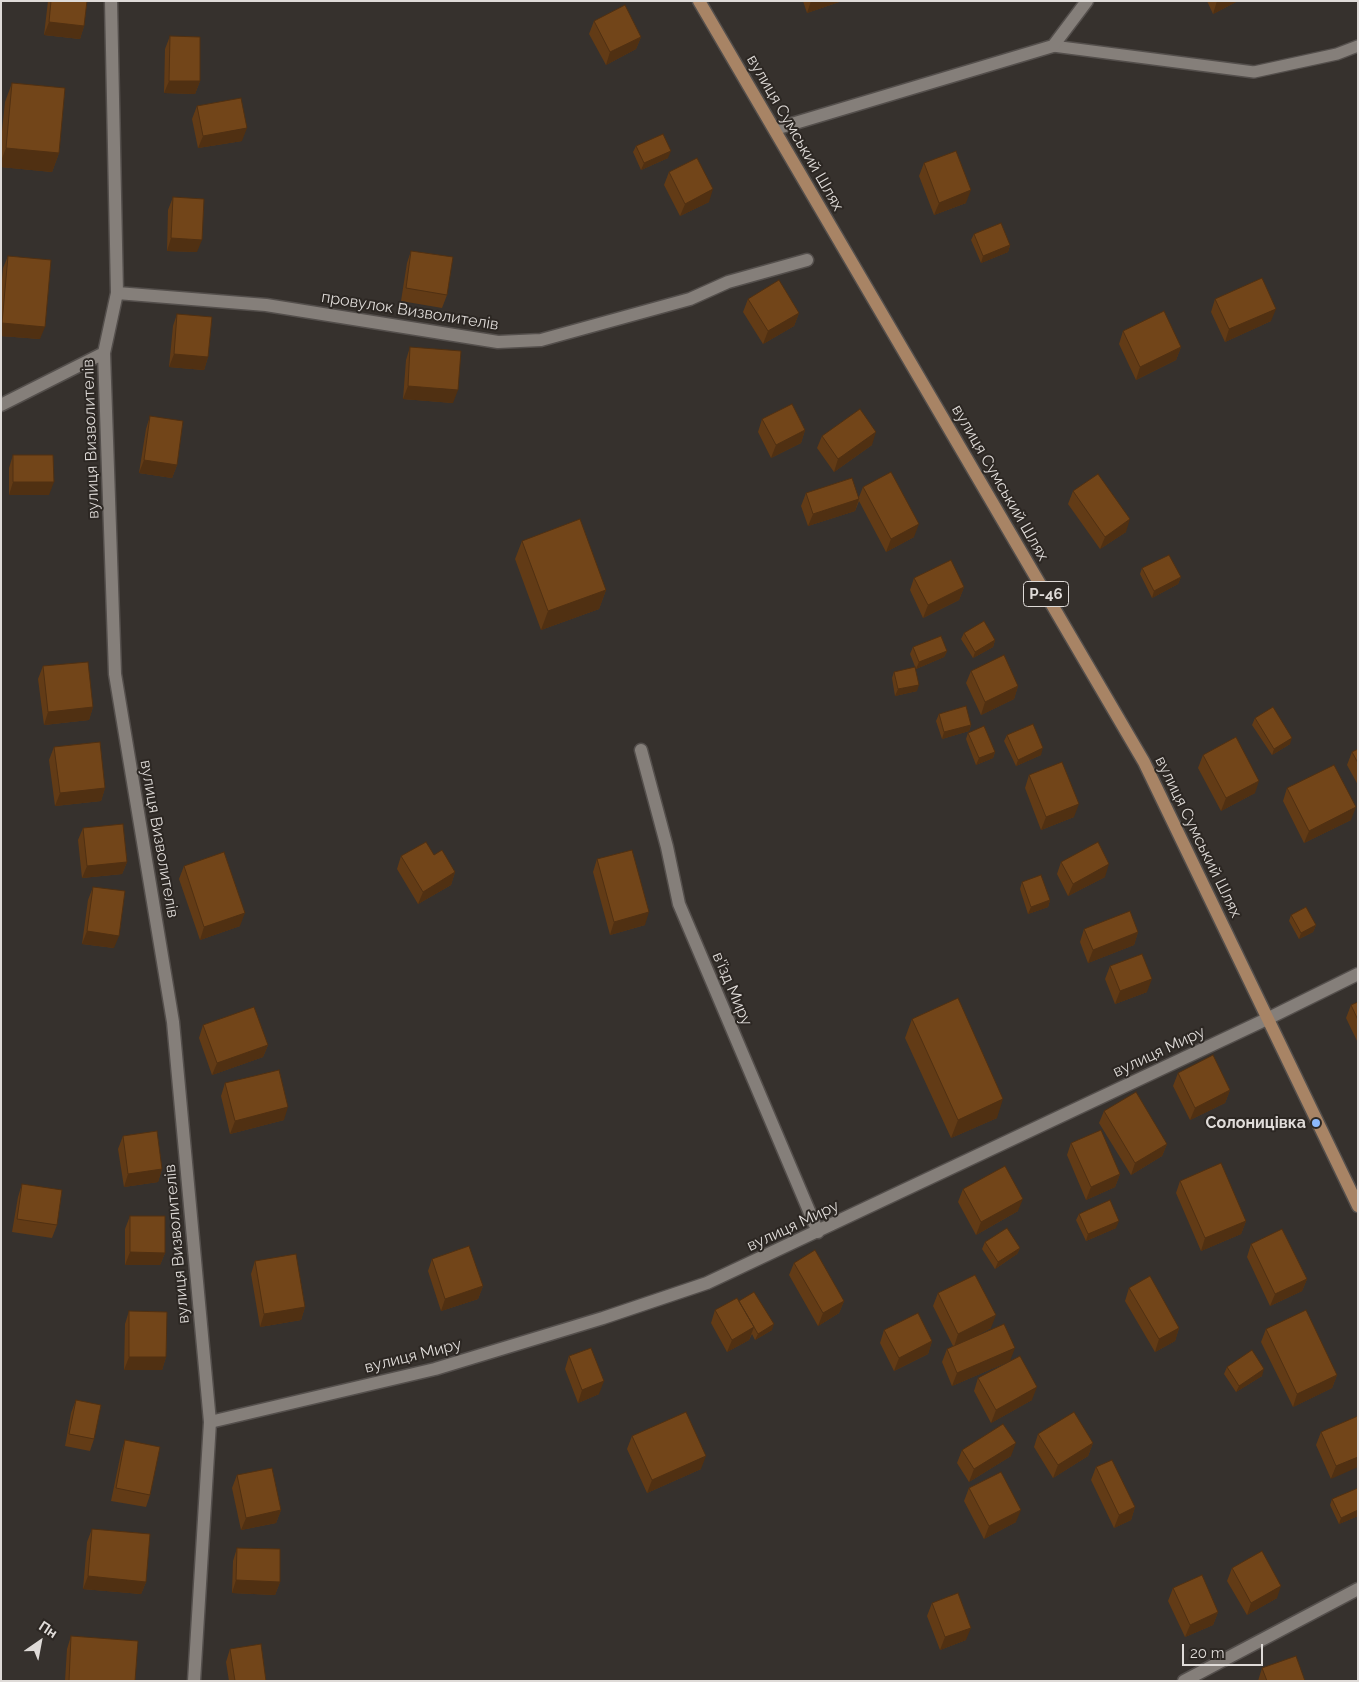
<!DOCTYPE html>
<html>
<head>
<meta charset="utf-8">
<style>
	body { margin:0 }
	#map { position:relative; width:1359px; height:1682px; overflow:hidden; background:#36312d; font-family:Raleway,sans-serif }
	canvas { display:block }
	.frame { position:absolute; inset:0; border:2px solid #dfdbd8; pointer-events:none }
	.north { position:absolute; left:15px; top:1617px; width:50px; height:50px; -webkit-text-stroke:4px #2c2723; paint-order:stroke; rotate:33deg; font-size:14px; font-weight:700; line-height:20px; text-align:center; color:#dfdbd8 }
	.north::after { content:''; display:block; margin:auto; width:18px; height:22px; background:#dfdbd8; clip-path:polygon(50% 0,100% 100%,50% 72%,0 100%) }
	.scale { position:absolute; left:1182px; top:1644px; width:81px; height:22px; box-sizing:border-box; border:2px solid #dfdbd8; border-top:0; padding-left:6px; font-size:15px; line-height:18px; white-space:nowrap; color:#dfdbd8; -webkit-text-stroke:4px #2c2723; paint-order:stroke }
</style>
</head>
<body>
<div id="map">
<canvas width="1359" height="1682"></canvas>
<div class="frame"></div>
<div class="north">Пн</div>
<div class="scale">20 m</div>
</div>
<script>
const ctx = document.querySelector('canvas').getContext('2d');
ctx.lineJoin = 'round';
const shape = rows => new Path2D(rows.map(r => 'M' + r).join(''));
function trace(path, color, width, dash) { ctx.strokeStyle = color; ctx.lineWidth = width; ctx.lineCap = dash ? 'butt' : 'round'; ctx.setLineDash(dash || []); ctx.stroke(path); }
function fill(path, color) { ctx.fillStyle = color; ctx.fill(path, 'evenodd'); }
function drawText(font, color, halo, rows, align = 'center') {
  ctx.font = font + ' Raleway,sans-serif'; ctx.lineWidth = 4; ctx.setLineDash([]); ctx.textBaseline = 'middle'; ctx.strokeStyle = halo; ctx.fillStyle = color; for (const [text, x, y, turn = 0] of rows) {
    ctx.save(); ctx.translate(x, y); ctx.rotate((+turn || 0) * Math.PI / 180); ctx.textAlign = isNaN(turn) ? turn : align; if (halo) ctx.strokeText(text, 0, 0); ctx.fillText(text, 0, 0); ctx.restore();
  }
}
const lane = shape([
	[1053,46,1254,72,1337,54,1358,46]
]);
const street = shape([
	[111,1,117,293,104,353,115,674,173,1022,210,1422,194,1681],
	[775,129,1053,46,1087,1],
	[117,293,266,305,498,342,541,340,690,299,728,282,807,260],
	[1,405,104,353],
	[641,750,667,847,679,904,818,1232],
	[210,1422,435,1369,603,1318,707,1283,1269,1018,1358,974],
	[1184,1681,1358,1589]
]);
const primary = shape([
	[699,1,1144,762,1358,1206]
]);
trace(lane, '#544f4c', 14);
trace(street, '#544f4c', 15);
trace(primary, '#544f4c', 15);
trace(lane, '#857f7a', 11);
trace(street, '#857f7a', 12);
trace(primary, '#a88465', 12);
fill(shape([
	[48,1,87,1,84,26,80,39,44,35],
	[803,1,842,1,807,13],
	[1207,1,1238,1,1213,14],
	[594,21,641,37,636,49,606,65,589,34],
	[170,36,200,81,195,94,164,93,165,49],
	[12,83,59,153,52,172,1,167,1,141,5,102],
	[197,106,242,141,198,148,192,119],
	[636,146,668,158,641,170,633,152],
	[924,163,966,203,934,215,919,176],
	[669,172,709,202,680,216,664,185],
	[173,197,197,252,167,251,168,210],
	[974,234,1010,245,1008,252,981,263,971,240],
	[411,251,447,295,442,308,401,301,407,263],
	[8,256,40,339,1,336,1,291,3,268],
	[748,299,799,313,794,326,763,344,743,312],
	[1215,299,1271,321,1225,342,1211,312],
	[177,314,208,357,204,370,169,367,173,326],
	[1123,331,1181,347,1176,360,1136,380,1119,344],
	[410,347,453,403,403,399,406,360],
	[150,416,177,465,172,478,139,473,146,429],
	[762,419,805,430,801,443,771,458,758,432],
	[822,436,872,445,834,472,817,448],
	[13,455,49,495,9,495,9,468],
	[863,487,914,537,886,552,859,501,855,511,808,526,801,506,806,493,859,497],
	[1073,491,1126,532,1100,549,1068,504],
	[522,541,606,590,599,609,541,630,515,559],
	[1142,568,1181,577,1178,584,1152,598,1140,574],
	[914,578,964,587,959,600,923,618,910,590],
	[964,633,995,640,993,647,973,658,961,639],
	[913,647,947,651,944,657,916,669,910,654],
	[43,666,93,707,89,720,44,725,38,679],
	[971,671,1018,686,1014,699,981,715,966,683],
	[894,672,917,691,895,696,892,678],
	[939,714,971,725,969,731,942,739,936,721],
	[1255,718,1290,744,1272,755,1252,725],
	[968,733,995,752,993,758,976,765,966,739],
	[1007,735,1041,755,1016,766,1004,741],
	[54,747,105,788,101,801,55,806,49,760],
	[1358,749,1358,785,1347,765,1352,752],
	[1203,755,1255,793,1221,811,1198,768],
	[1029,775,1074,817,1041,830,1025,788],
	[1287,788,1351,820,1304,843,1283,801],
	[83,828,127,862,122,874,82,878,78,840],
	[401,856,455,872,451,885,418,904,397,869],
	[597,859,645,925,610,935,593,872],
	[1061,862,1105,877,1068,896,1057,874],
	[184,866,240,926,200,940,179,879],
	[1022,882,1050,900,1048,907,1028,914,1020,889],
	[93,887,114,948,82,944,88,900],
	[1291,915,1316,925,1313,932,1299,939,1289,921],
	[1084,929,1138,932,1134,945,1088,963,1080,942],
	[1110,966,1147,992,1115,1004,1105,979],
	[1358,1002,1358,1043,1346,1018,1351,1005],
	[912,1019,997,1118,951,1138,905,1038],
	[203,1025,268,1045,263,1057,212,1075,199,1038],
	[1178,1073,1230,1090,1225,1103,1190,1120,1173,1086],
	[225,1083,284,1120,230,1134,221,1096],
	[1104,1111,1167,1144,1162,1156,1131,1175,1099,1123],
	[123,1136,162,1169,158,1182,124,1187,118,1149],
	[1071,1143,1120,1174,1115,1187,1086,1200,1067,1155],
	[1180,1181,1246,1221,1241,1234,1201,1251,1176,1193],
	[22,1184,57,1225,52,1238,12,1232,18,1197],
	[963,1189,1018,1211,976,1235,958,1202],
	[1079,1214,1116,1228,1086,1241,1076,1220],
	[130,1216,165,1253,160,1265,125,1265,125,1229],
	[985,1242,1020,1248,1017,1254,995,1269,982,1249],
	[1251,1244,1307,1279,1302,1291,1270,1306,1247,1257],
	[432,1259,483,1286,478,1299,441,1311,428,1271],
	[255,1261,305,1307,301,1320,260,1327,251,1274],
	[794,1263,844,1301,839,1313,818,1326,789,1275],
	[1129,1288,1179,1328,1175,1341,1155,1352,1125,1301],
	[938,1293,991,1328,968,1340,1010,1361,952,1386,942,1362,947,1349,953,1346,933,1306],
	[739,1301,772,1330,755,1340,752,1334,749,1340,727,1352,711,1323,715,1310],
	[129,1311,166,1357,162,1370,124,1370,125,1324],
	[1266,1329,1337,1375,1332,1388,1293,1407,1261,1342],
	[884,1330,932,1341,928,1354,894,1371,880,1343],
	[569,1356,599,1394,578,1403,565,1369],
	[1227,1367,1262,1376,1236,1392,1224,1374],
	[978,1378,1032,1400,991,1423,974,1391],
	[76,1400,94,1439,90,1451,65,1446,71,1413],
	[1358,1416,1331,1479,1316,1445,1321,1432],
	[1038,1434,1093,1443,1088,1456,1053,1478,1034,1447],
	[632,1436,701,1469,647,1493,627,1449],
	[125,1440,150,1495,146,1507,111,1501,121,1453],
	[962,1450,1011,1456,969,1482,957,1463],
	[1096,1467,1135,1507,1131,1520,1114,1528,1091,1480],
	[237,1475,281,1510,276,1523,241,1530,232,1488],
	[969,1488,1016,1522,984,1539,964,1501],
	[1358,1488,1358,1516,1339,1524,1330,1505,1332,1499],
	[92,1529,146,1582,141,1594,83,1589,87,1542],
	[237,1548,280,1582,275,1595,232,1593,233,1561],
	[1232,1568,1277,1598,1247,1615,1227,1581],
	[1173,1588,1218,1612,1213,1625,1185,1637,1168,1601],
	[932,1603,966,1640,940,1650,927,1616],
	[71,1636,135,1681,65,1681,67,1649],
	[230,1649,266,1681,229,1681,226,1662],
	[1262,1668,1305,1681,1258,1681]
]), '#623b16');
fill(shape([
	[811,1,842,1,807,13],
	[1217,1,1238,1,1213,14],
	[49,22,84,26,80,39,44,35],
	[641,37,636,49,606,65,610,52],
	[169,81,200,81,195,94,164,93],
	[247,128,242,141,198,148,203,136],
	[6,148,59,153,52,172,1,167,1,161],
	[671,151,668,158,641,170,644,163],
	[713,189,709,202,680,216,685,204],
	[971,190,966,203,934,215,939,203],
	[171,238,202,240,197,252,167,251],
	[1010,245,1008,252,981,263,983,256],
	[1276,309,1271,321,1225,342,1229,329],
	[799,313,794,326,763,344,768,331],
	[2,323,45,327,40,339,1,336],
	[1181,347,1176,360,1136,380,1140,367],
	[174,354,208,357,204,370,169,367],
	[408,386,458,390,453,403,403,399],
	[805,430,801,443,771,458,776,445],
	[876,432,872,445,834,472,838,459],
	[144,460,177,465,172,478,139,473],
	[13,482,54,482,49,495,9,495],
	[859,499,855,511,808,526,813,514],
	[1130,519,1126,532,1100,549,1105,537],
	[919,524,914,537,886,552,891,539],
	[1181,577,1178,584,1152,598,1154,591],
	[964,587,959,600,923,618,928,605],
	[606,590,599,609,541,630,548,611],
	[995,640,993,647,973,658,975,652],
	[947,651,944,657,916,669,919,662],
	[919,685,917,691,895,696,898,689],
	[1018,686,1014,699,981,715,985,702],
	[93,707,89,720,44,725,48,712],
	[971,725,969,731,942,739,944,732],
	[1292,738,1290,744,1272,755,1274,749],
	[1043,748,1041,755,1016,766,1018,760],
	[995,752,993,758,976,765,979,758],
	[1259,781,1255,793,1221,811,1226,798],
	[105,788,101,801,55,806,60,793],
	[1079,804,1074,817,1041,830,1046,817],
	[1356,807,1351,820,1304,843,1309,831],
	[127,862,122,874,82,878,87,866],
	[1109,864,1105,877,1068,896,1073,884],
	[455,872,451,885,418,904,423,892],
	[1050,900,1048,907,1028,914,1031,907],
	[649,912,645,925,610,935,614,922],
	[245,913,240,926,200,940,204,927],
	[1316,925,1313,932,1299,939,1301,933],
	[87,931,119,936,114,948,82,944],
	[1138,932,1134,945,1088,963,1093,950],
	[1152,979,1147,992,1115,1004,1120,991],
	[268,1045,263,1057,212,1075,217,1063],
	[1230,1090,1225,1103,1190,1120,1195,1108],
	[1003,1099,997,1118,951,1138,958,1120],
	[288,1107,284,1120,230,1134,235,1121],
	[1167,1144,1162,1156,1131,1175,1135,1163],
	[162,1169,158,1182,124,1187,128,1174],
	[1120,1174,1115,1187,1086,1200,1091,1187],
	[1023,1199,1018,1211,976,1235,981,1222],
	[1119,1221,1116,1228,1086,1241,1088,1234],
	[1246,1221,1241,1234,1201,1251,1205,1238],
	[1020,1248,1017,1254,995,1269,998,1262],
	[130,1252,165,1253,160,1265,125,1265],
	[1307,1279,1302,1291,1270,1306,1275,1294],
	[483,1286,478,1299,441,1311,445,1299],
	[844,1301,839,1313,818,1326,823,1313],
	[305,1307,301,1320,260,1327,264,1314],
	[996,1315,991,1328,954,1347,958,1334],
	[774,1324,772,1330,755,1340,758,1334],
	[754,1327,749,1340,727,1352,732,1340],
	[1179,1328,1175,1341,1155,1352,1159,1339],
	[932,1341,928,1354,894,1371,899,1358],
	[1015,1348,1010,1361,952,1386,957,1373],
	[129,1357,166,1357,162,1370,124,1370],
	[1264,1369,1262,1376,1236,1392,1239,1386],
	[1337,1375,1332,1388,1293,1407,1297,1394],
	[604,1381,599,1394,578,1403,582,1390],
	[1037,1387,1032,1400,991,1423,996,1410],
	[1016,1443,1011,1456,969,1482,974,1469],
	[1093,1443,1088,1456,1053,1478,1058,1465],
	[706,1456,701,1469,647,1493,652,1480],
	[1358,1457,1358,1467,1331,1479,1336,1466],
	[1135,1507,1131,1520,1114,1528,1119,1515],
	[281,1510,276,1523,241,1530,246,1518],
	[1021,1510,1016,1522,984,1539,989,1526],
	[1358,1510,1358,1516,1339,1524,1341,1518],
	[88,1576,146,1582,141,1594,83,1589],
	[236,1580,280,1582,275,1595,232,1593],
	[1281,1586,1277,1598,1247,1615,1251,1603],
	[1218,1612,1213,1625,1185,1637,1190,1625],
	[971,1628,966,1640,940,1650,945,1637]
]), '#503012');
const building = shape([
	[51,1,87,1,84,26,49,22,51,1],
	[625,5,641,37,610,52,594,21,625,5],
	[170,36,200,37,200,81,169,81,170,36],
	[12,83,65,88,59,153,6,148,12,83],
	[241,98,247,128,203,136,197,106,241,98],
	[663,134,671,151,644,163,636,146,663,134],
	[956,151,971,190,939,203,924,163,956,151],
	[697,158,713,189,685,204,669,172,697,158],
	[173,197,204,199,202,240,171,238,173,197],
	[1001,223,1010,245,983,256,974,234,1001,223],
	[411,251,453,257,447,295,406,288,411,251],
	[8,256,51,260,45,327,2,323,8,256],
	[1262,278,1276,309,1229,329,1215,299,1262,278],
	[779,280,799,313,768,331,748,299,779,280],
	[1164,311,1181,347,1140,367,1123,331,1164,311],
	[177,314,212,317,208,357,174,354,177,314],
	[410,347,461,351,458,390,408,386,410,347],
	[792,404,805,430,776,445,762,419,792,404],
	[860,409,876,432,838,459,822,436,860,409],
	[150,416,183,421,177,465,144,460,150,416],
	[13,455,53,455,54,482,13,482,13,455],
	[891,472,919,524,891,539,863,487,891,472],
	[1098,474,1130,519,1105,537,1073,491,1098,474],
	[852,478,859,499,813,514,806,493,852,478],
	[580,519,606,590,548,611,522,541,580,519],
	[1169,555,1181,577,1154,591,1142,568,1169,555],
	[951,560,964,587,928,605,914,578,951,560],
	[984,621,995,640,975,652,964,633,984,621],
	[941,636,947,651,919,662,913,647,941,636],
	[1004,655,1018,686,985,702,971,671,1004,655],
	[88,662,93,707,48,712,43,666,88,662],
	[915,667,919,685,898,689,894,672,915,667],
	[966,706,971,725,944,732,939,714,966,706],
	[1273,707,1292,738,1274,749,1255,718,1273,707],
	[1033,724,1043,748,1018,760,1007,735,1033,724],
	[984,726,995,752,979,758,968,733,984,726],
	[1236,737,1259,781,1226,798,1203,755,1236,737],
	[100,742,105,788,60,793,54,747,100,742],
	[1358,749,1358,763,1352,752,1358,749],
	[1062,762,1079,804,1046,817,1029,775,1062,762],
	[1334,765,1356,807,1309,831,1287,788,1334,765],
	[123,824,127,862,87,866,83,828,123,824],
	[426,842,434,855,442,850,455,872,423,892,401,856,426,842],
	[1098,842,1109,864,1073,884,1061,862,1098,842],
	[632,850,649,912,614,922,597,859,632,850],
	[224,852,245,913,204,927,184,866,224,852],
	[1041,875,1050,900,1031,907,1022,882,1041,875],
	[93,887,125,891,119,936,87,931,93,887],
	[1306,907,1316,925,1301,933,1291,915,1306,907],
	[1130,911,1138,932,1093,950,1084,929,1130,911],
	[1142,954,1152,979,1120,991,1110,966,1142,954],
	[958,998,1003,1099,958,1120,912,1019,958,998],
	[1358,1002,1358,1020,1351,1005,1358,1002],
	[254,1007,268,1045,217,1063,203,1025,254,1007],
	[1213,1055,1230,1090,1195,1108,1178,1073,1213,1055],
	[279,1070,288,1107,235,1121,225,1083,279,1070],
	[1136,1092,1167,1144,1135,1163,1104,1111,1136,1092],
	[1101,1130,1120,1174,1091,1187,1071,1143,1101,1130],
	[157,1131,162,1169,128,1174,123,1136,157,1131],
	[1221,1163,1246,1221,1205,1238,1180,1181,1221,1163],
	[1005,1166,1023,1199,981,1222,963,1189,1005,1166],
	[22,1184,62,1190,57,1225,17,1219,22,1184],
	[1110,1200,1119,1221,1088,1234,1079,1214,1110,1200],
	[130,1216,165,1216,165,1253,130,1252,130,1216],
	[1007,1228,1020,1248,998,1262,985,1242,1007,1228],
	[1282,1229,1307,1279,1275,1294,1251,1244,1282,1229],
	[469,1246,483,1286,445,1299,432,1259,469,1246],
	[815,1250,844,1301,823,1313,794,1263,815,1250],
	[296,1254,305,1307,264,1314,255,1261,296,1254],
	[975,1275,996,1315,958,1334,938,1293,975,1275],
	[1150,1276,1179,1328,1159,1339,1129,1288,1150,1276],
	[754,1292,774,1324,758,1334,739,1301,754,1292],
	[737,1298,754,1327,732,1340,715,1310,737,1298],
	[1306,1310,1337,1375,1297,1394,1266,1329,1306,1310],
	[129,1311,167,1312,166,1357,129,1357,129,1311],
	[918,1313,932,1341,899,1358,884,1330,918,1313],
	[1004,1324,1015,1348,957,1373,947,1349,1004,1324],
	[591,1348,604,1381,582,1390,569,1356,591,1348],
	[1252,1350,1264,1369,1239,1386,1227,1367,1252,1350],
	[1020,1356,1037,1387,996,1410,978,1378,1020,1356],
	[76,1400,101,1405,94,1439,69,1434,76,1400],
	[686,1412,706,1456,652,1480,632,1436,686,1412],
	[1074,1412,1093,1443,1058,1465,1038,1434,1074,1412],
	[1358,1416,1358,1457,1336,1466,1321,1432,1358,1416],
	[1003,1424,1016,1443,974,1469,962,1450,1003,1424],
	[125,1440,160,1447,150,1495,116,1488,125,1440],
	[1112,1460,1135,1507,1119,1515,1096,1467,1112,1460],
	[272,1468,281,1510,246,1518,237,1475,272,1468],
	[1001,1472,1021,1510,989,1526,969,1488,1001,1472],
	[1358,1488,1358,1510,1341,1518,1332,1499,1358,1488],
	[92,1529,150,1534,146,1582,88,1576,92,1529],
	[237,1548,280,1549,280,1582,236,1580,237,1548],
	[1262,1551,1281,1586,1251,1603,1232,1568,1262,1551],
	[1202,1575,1218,1612,1190,1625,1173,1588,1202,1575],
	[958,1593,971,1628,945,1637,932,1603,958,1593],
	[71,1636,138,1641,135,1681,69,1681,71,1636],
	[261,1644,266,1681,235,1681,230,1649,261,1644],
	[1296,1656,1305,1681,1267,1681,1262,1668,1296,1656]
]);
fill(building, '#724519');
trace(building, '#503012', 1);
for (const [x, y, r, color] of [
	[1316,1123,5,"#8cb9fc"]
]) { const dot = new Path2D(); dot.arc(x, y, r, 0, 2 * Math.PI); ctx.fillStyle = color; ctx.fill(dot); trace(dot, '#2c2723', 2); }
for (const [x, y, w] of [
	[1046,594,45]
]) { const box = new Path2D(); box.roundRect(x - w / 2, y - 12.5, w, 25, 4); ctx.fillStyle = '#2c2723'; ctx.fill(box); trace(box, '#dfdbd8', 1); }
drawText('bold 15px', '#dfdbd8', null, [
	["Р-46",1046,594]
]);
drawText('16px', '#dfdbd8', '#2c2723', [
	["вулиця Сумський Шлях",795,133,60],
	["провулок Визволителів",410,311,9],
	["вулиця Визволителів",91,439,-92],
	["вулиця Сумський Шлях",1000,483,60],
	["вулиця Сумський Шлях",1198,837,64],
	["вулиця Визволителів",159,839,80],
	["в'їзд Миру",732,989,67],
	["вулиця Миру",1159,1052,-25],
	["вулиця Миру",793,1226,-25],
	["вулиця Визволителів",177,1244,-95],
	["вулиця Миру",413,1356,-14]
]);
drawText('bold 16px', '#dfdbd8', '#2c2723', [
	["Солоницівка",1306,1123]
], 'right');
</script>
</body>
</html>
